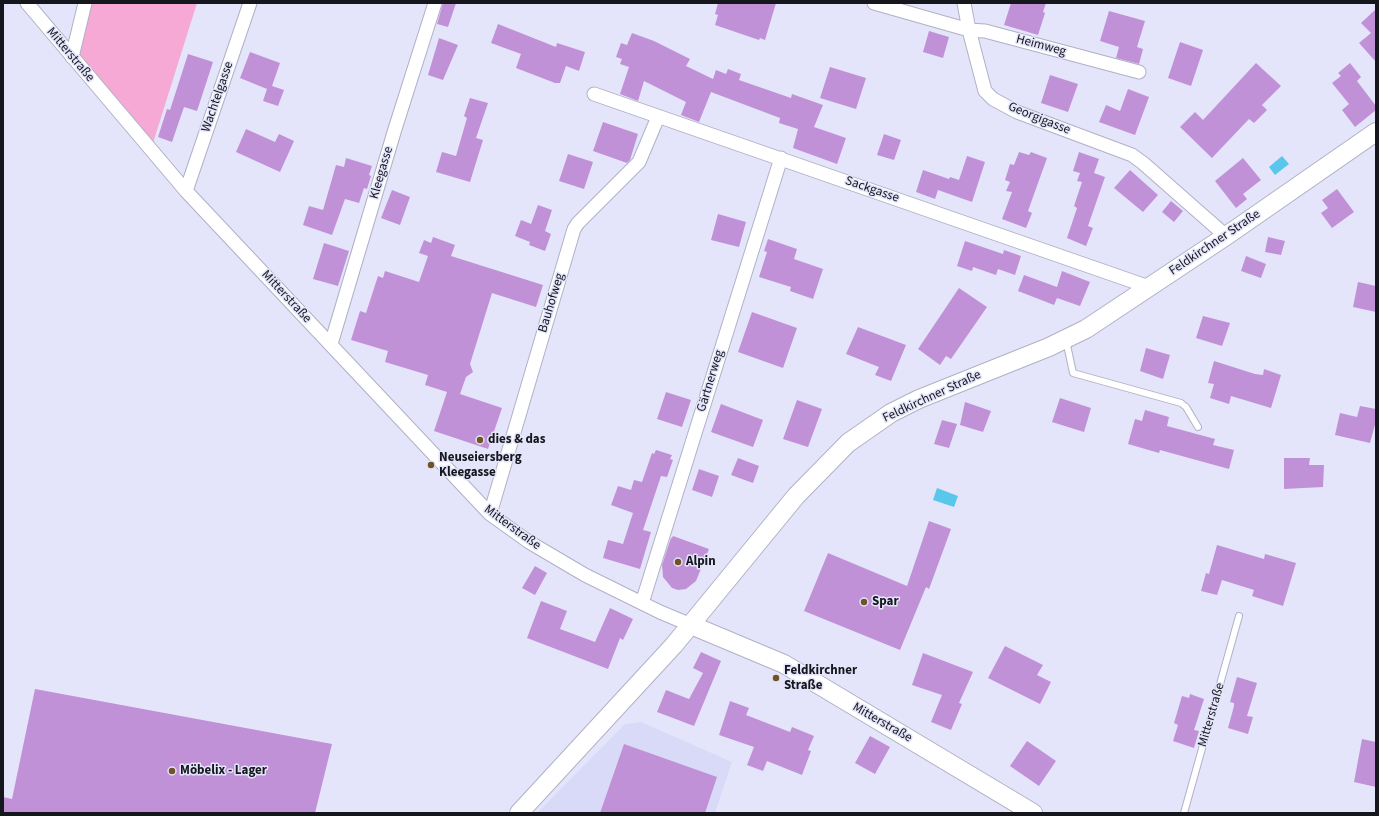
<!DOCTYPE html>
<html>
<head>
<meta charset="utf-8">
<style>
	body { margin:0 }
	#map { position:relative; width:1379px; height:816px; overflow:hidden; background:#e4e5fa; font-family:"Source Sans 3",sans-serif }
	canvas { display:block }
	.frame { position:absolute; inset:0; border:4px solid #16161d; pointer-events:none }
</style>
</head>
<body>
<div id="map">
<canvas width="1379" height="816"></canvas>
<div class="frame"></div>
</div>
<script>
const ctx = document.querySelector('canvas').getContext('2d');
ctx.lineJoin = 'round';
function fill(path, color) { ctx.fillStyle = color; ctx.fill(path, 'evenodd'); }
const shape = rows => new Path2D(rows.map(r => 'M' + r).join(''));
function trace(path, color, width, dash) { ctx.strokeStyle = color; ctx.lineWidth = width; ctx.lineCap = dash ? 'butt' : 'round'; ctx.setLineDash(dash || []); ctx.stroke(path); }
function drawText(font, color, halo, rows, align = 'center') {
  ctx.font = font + ' "Source Sans 3",sans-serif'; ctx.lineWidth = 3; ctx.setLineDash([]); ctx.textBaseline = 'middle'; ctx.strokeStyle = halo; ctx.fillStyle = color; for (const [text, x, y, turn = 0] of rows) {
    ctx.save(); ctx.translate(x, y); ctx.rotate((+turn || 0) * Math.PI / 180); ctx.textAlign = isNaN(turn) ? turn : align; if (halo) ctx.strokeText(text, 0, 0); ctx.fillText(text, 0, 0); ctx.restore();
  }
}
fill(shape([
	[641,722,732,762,715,813,537,813,625,724]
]), '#d9daf7');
fill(shape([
	[90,3,197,3,153,143,77,54]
]), '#f5a9d4');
fill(shape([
	[1282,156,1289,164,1275,175,1269,167],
	[937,488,958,496,954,507,933,500]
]), '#59c7eb');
fill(shape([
	[443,3,456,3,448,27,437,24],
	[718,3,776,3,765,40,760,38,759,40,715,25,718,15,715,14],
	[1011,3,1046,3,1043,12,1045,13,1038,35,1004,25],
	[1376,9,1376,62,1359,43,1371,33,1361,23],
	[1109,11,1145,21,1137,47,1143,49,1139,64,1116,58,1119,47,1100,41],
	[498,24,556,47,557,43,585,52,579,71,566,66,560,83,555,83,516,68,521,54,491,43],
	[929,31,949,37,943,58,923,52],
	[632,33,654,41,690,59,686,66,713,79,716,70,726,74,728,69,741,74,739,80,791,98,792,94,823,105,814,127,846,138,837,164,793,148,798,129,779,123,780,118,711,92,699,122,681,115,686,102,644,81,638,101,620,94,629,67,620,64,622,59,616,57,621,43,627,45],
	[439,38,458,45,443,80,428,75],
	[1180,42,1203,50,1191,86,1168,78],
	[250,52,280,63,272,86,284,90,278,106,263,101,267,89,240,78],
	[188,54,213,62,197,111,184,107,172,142,158,137,167,109,170,110],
	[1256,63,1281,86,1262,105,1267,110,1254,123,1249,119,1212,158,1180,127,1195,112,1203,120],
	[1350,63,1361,77,1357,81,1376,106,1376,110,1355,127,1342,110,1349,104,1332,83,1341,76,1338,73],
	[830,67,866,78,856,109,820,98],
	[1050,75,1078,84,1068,112,1041,103],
	[1128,89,1149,97,1135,135,1099,122,1106,105,1120,111],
	[470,98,488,103,476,138,483,140,470,182,436,172,442,152,456,156,467,118,464,116],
	[603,122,638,134,630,160,627,163,593,151],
	[246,129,275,142,279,134,294,141,280,172,236,152],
	[884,134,901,140,894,160,877,155],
	[1019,152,1029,155,1031,152,1047,158,1028,211,1032,213,1026,228,1002,219,1012,192,1006,191,1010,182,1005,180,1010,164,1014,165],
	[1079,152,1099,159,1094,173,1105,177,1088,226,1093,228,1086,246,1067,238,1077,208,1074,206,1082,182,1077,181,1080,173,1073,171],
	[568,154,593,162,584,189,559,181],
	[967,156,985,162,972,202,938,190,935,199,916,192,923,170,949,179,950,177,959,180],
	[346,158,372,166,369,175,371,176,367,189,364,188,359,203,345,199,332,235,303,225,309,206,323,210,336,165,344,167],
	[1243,158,1261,180,1243,194,1247,199,1236,208,1215,181],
	[1130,170,1158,195,1143,212,1114,188],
	[1337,189,1354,212,1332,228,1321,213,1328,208,1322,200],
	[392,190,410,197,400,225,381,218],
	[1171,201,1183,211,1174,222,1162,212],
	[538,205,552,210,545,231,551,234,545,251,529,245,530,242,515,236,521,220,531,224],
	[718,214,746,222,739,247,711,240],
	[433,237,455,245,451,256,543,285,536,307,492,293,470,364,473,372,466,377,460,394,502,408,488,449,434,431,447,392,425,385,428,375,385,362,388,351,351,340,360,311,366,313,378,276,383,278,385,271,419,282,428,256,419,253,424,240,431,243],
	[1268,237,1285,241,1281,255,1265,252],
	[768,239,797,249,794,259,823,269,813,299,790,291,791,287,759,277,767,252,764,251],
	[965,241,1003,254,1004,250,1021,256,1015,275,998,269,996,275,973,267,972,271,957,266],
	[324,243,349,251,338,286,313,279],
	[1246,256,1266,264,1261,278,1241,271],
	[1062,271,1090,282,1080,306,1057,298,1054,305,1018,291,1024,275,1057,287],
	[1358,282,1376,286,1376,312,1353,307],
	[959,288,987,307,951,359,946,356,940,365,918,349],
	[752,312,797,328,783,368,738,352],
	[1203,316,1230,323,1222,346,1196,338],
	[858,327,906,345,891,381,875,375,879,367,846,354],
	[1146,348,1170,355,1163,379,1140,371],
	[1214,361,1255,374,1263,375,1264,369,1281,375,1271,408,1231,396,1229,404,1210,398,1214,384,1208,383],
	[666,392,691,400,682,427,657,419],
	[1060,398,1091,408,1084,432,1052,422],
	[797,400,822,409,808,447,783,439],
	[965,402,991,411,983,432,960,425],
	[721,404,763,420,753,447,711,432],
	[1360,406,1376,409,1376,421,1370,443,1335,435,1340,413,1357,417],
	[1145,410,1169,417,1167,426,1215,439,1213,445,1234,450,1229,469,1160,450,1159,453,1128,444,1135,419,1142,421],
	[942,420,957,424,949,448,934,444],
	[656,450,672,455,670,459,673,460,667,477,661,476,643,530,651,532,640,569,603,558,608,540,623,544,633,513,611,505,618,486,631,490,634,480,642,482,652,453,654,454],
	[738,458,759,466,753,483,731,475],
	[1284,458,1310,458,1309,465,1324,465,1323,487,1284,489],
	[699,469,719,476,712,497,692,490],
	[929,521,951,529,929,589,926,587,900,650,804,611,828,553,907,586],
	[673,536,709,549,696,581,686,589,678,590,672,588,663,577,662,565,671,538,672,538],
	[1217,545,1264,559,1265,554,1296,563,1283,606,1252,596,1254,590,1222,580,1217,595,1201,591,1206,573,1209,574],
	[535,566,547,573,535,595,522,588],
	[541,601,567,611,560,629,595,642,610,608,633,619,623,640,620,638,608,669,527,638],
	[1005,646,1043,665,1037,675,1051,682,1040,704,988,678],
	[701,652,721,661,694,726,657,712,666,690,689,699,703,673,693,668],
	[923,653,973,672,959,703,962,704,951,730,931,722,942,695,912,685],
	[1237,677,1257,683,1247,716,1253,717,1248,734,1228,728,1234,706,1234,703,1230,702],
	[35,689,332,744,315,813,3,813,3,797,12,799],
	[1190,694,1204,699,1194,730,1199,731,1194,748,1173,741,1178,725,1174,723,1182,696,1189,698],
	[730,701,749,708,746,715,790,732,792,727,814,736,808,750,811,751,802,775,767,761,763,771,747,765,754,747,719,735],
	[870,736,890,747,875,774,855,763],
	[1362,739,1376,742,1376,787,1354,782],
	[1027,741,1056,761,1039,786,1010,766],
	[624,744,717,777,705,813,600,813]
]), '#c191d8');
const lane = shape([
	[1066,340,1073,373,1181,403,1186,407,1198,427],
	[1184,813,1239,616]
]);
const street = shape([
	[27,3,186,191,490,514,529,542,585,575,660,612,691,625],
	[874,3,969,30,985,91,993,99,1017,112,1132,155,1143,163,1226,236],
	[964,3,969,30,985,31,1139,72],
	[72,57,85,3],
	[594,94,1149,287],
	[186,191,250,3],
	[331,344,395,129,435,3],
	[490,514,574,229,578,223,639,162,658,117],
	[642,603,781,158]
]);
const secondary = shape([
	[691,625,784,664,1033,813],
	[519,813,674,645,796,496,848,443,891,413,919,399,1049,347,1086,329,1226,236,1376,132]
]);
trace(lane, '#b0b1c5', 8);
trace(street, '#b0b1c5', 15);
trace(secondary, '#b0b1c5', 20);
trace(lane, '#fff', 6);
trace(street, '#fff', 13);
trace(secondary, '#fff', 18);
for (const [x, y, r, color] of [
	[480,440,4,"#705326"],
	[431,465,4,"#705326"],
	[678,562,4,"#705326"],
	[864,602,4,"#705326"],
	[776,678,4,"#705326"],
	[172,771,4,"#705326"]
]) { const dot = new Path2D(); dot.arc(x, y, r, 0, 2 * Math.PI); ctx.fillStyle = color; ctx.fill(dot); trace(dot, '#e4e5fa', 1.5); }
drawText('13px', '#16161d', '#e4e5fa', [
	["Heimweg",1041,46,15],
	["Mitterstraße",70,55,50],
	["Wachtelgasse",218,97,-71],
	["Georgigasse",1039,119,22],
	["Kleegasse",382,173,-74],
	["Sackgasse",872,190,19],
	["Feldkirchner Straße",1215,243,-34],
	["Mitterstraße",286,297,47],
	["Bauhofweg",552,303,-73],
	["Gärtnerweg",711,381,-73],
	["Feldkirchner Straße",932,397,-25],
	["Mitterstraße",512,528,36],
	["Mitterstraße",1212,715,-74],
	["Mitterstraße",882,723,30]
]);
drawText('bold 13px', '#16161d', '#e4e5fa', [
	["dies & das",488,440],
	["Neuseiersberg",439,458],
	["Kleegasse",439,473],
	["Alpin",686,562],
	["Spar",872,602],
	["Feldkirchner",784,671],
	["Straße",784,686],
	["Möbelix - Lager",180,771]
], 'left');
</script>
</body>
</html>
